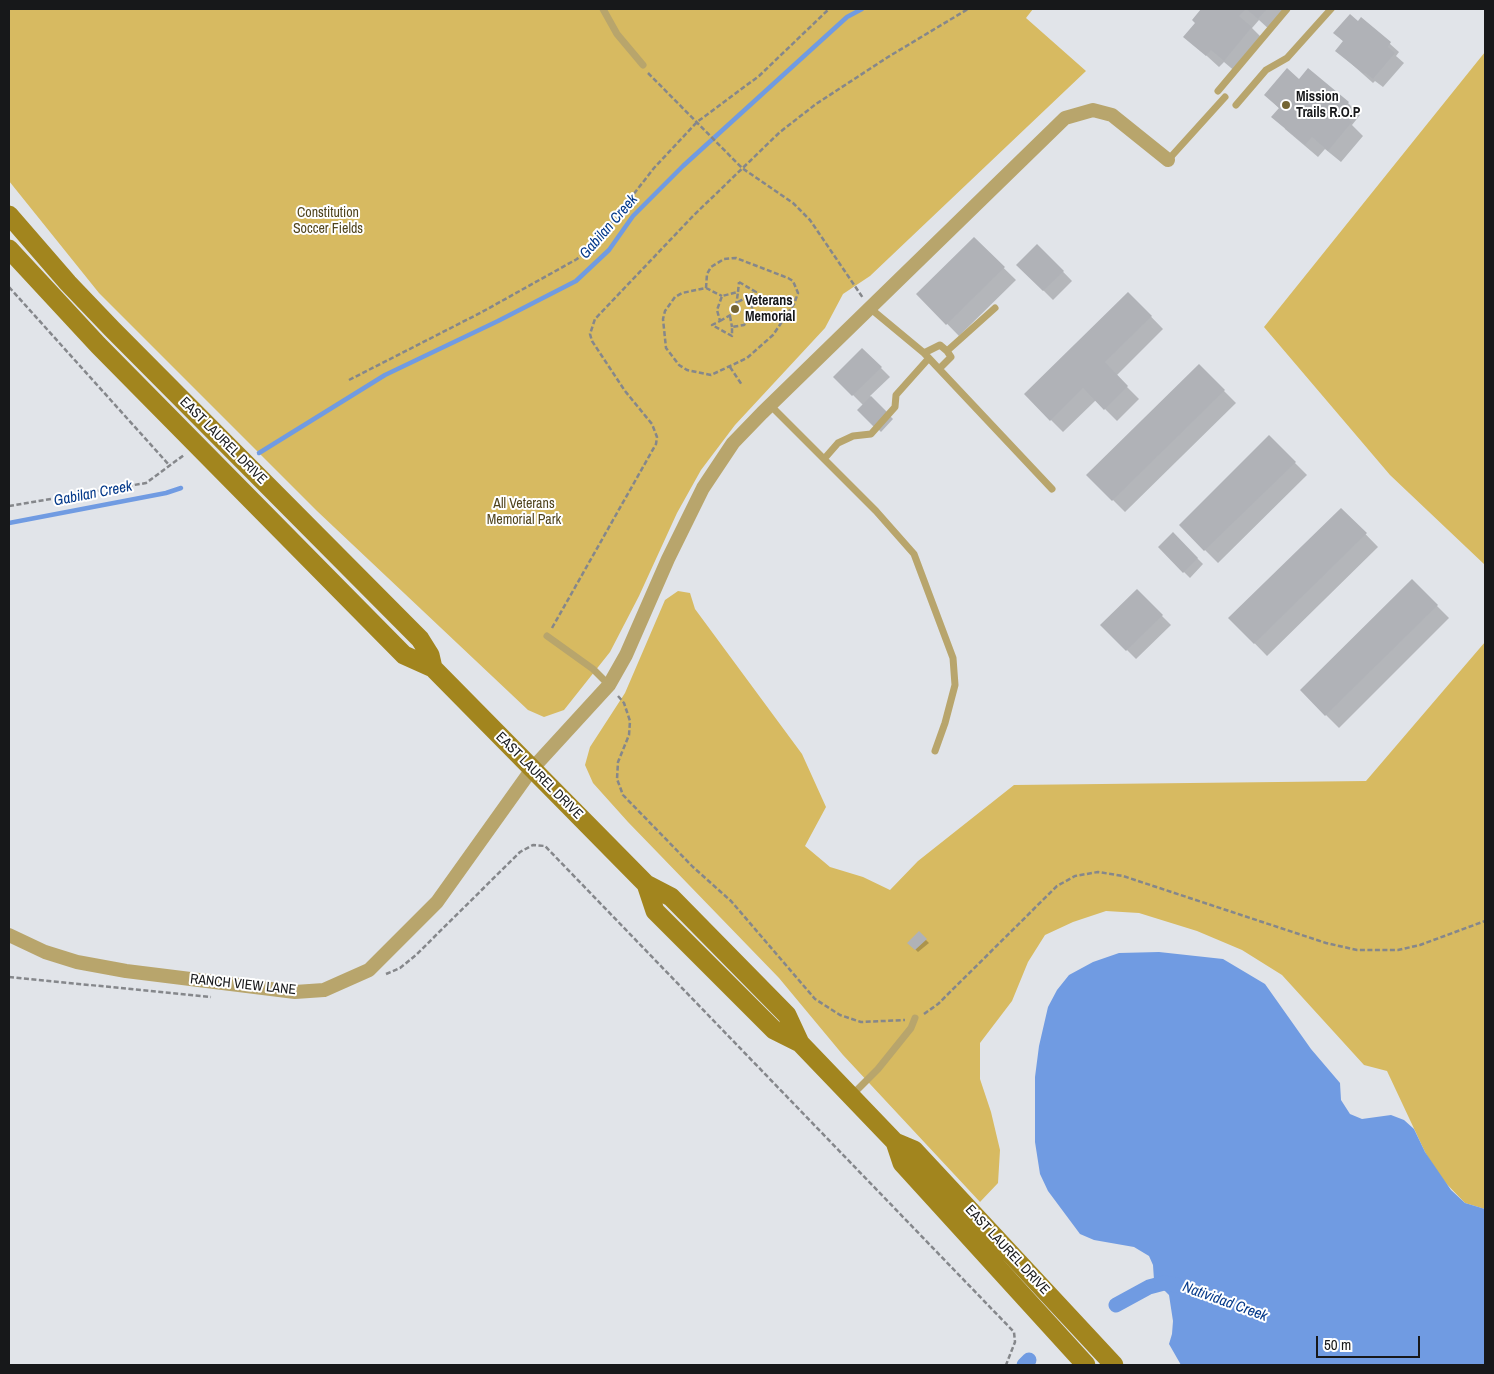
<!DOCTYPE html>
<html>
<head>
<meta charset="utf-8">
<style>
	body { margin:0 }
	#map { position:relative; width:1494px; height:1374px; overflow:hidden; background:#e1e4e9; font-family:"Archivo Narrow",sans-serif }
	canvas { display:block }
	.frame { position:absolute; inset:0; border:10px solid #17181a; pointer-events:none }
	.scale { position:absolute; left:1316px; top:1336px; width:104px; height:22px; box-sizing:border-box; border:2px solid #17181a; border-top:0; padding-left:6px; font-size:15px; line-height:18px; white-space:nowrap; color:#17181a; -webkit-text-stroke:4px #fff; paint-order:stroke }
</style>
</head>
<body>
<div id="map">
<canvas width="1494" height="1374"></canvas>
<div class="frame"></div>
<div class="scale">50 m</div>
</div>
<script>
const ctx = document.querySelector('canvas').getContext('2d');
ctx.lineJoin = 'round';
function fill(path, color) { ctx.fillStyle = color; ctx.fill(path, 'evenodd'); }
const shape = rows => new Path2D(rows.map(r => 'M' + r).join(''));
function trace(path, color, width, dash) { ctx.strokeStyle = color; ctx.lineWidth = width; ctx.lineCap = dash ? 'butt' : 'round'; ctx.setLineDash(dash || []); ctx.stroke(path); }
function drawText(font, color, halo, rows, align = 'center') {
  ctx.font = font + ' "Archivo Narrow",sans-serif'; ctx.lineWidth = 4; ctx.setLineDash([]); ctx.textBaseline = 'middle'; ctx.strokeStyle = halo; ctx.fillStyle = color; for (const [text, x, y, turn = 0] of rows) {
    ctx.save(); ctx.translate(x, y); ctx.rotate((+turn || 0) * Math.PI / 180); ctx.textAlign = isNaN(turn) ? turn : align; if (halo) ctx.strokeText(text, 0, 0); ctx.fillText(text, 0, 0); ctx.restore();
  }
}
fill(shape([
	[9,9,1033,9,1026,18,1086,71,870,276,843,294,825,328,735,425,701,470,677,513,639,596,610,652,564,710,544,717,528,710,317,511,99,293,9,181],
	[1485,52,1485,565,1390,475,1264,327],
	[678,591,690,593,695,609,802,754,826,807,805,846,830,867,863,877,890,890,918,861,1014,785,1366,781,1485,642,1485,1209,1465,1203,1438,1175,1425,1152,1387,1071,1364,1065,1282,975,1242,950,1197,931,1139,913,1106,911,1073,922,1045,935,1028,962,1012,1001,980,1043,980,1079,991,1112,1000,1150,998,1183,980,1202,843,1055,779,978,628,822,593,783,585,765,590,747,625,693,665,600]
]), '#d7ba61');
fill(shape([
	[1159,952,1223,959,1265,984,1311,1049,1340,1083,1341,1100,1350,1114,1362,1119,1391,1115,1404,1120,1414,1129,1425,1152,1451,1190,1465,1203,1485,1209,1485,1365,1181,1365,1169,1344,1172,1334,1173,1321,1169,1295,1154,1280,1153,1265,1149,1256,1134,1247,1094,1240,1080,1234,1048,1191,1040,1174,1035,1142,1035,1077,1039,1046,1048,1007,1057,990,1069,975,1093,962,1119,953]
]), '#709be2');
fill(shape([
	[1203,9,1290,9,1271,31,1259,20,1252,28,1264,40,1237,73,1224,62,1219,67,1185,36,1196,23,1193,20],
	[1362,19,1399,52,1396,56,1404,63,1383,87,1375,81,1373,83,1337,51,1344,42,1335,33,1359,23],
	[1299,80,1348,103,1360,115,1352,125,1363,136,1341,162,1325,149,1318,157,1285,129,1280,109,1266,95],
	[974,239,1016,280,959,336,918,294],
	[1037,245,1072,281,1053,300,1018,265],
	[1128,293,1163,329,1116,376,1139,399,1117,421,1096,400,1063,432,1025,394],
	[862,349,890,377,870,396,893,419,881,432,859,410,863,405,835,377],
	[1199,366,1236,403,1125,512,1088,475],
	[1269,437,1307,475,1218,563,1180,525],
	[1341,509,1378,547,1267,656,1230,618],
	[1173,534,1203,564,1190,578,1159,547],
	[1412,581,1449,618,1339,728,1301,690],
	[1137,591,1171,625,1136,659,1102,625],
	[919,933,929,943,918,952,909,943]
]), '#0003');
trace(shape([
	[259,453,385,375,498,321,576,281,609,250,633,216,683,166,847,17,862,9],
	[9,523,166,493,181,488]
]), '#709be2', 4.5);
trace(shape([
	[1116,1305,1149,1287,1164,1283,1176,1285],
	[1024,1365,1029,1360]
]), '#709be2', 15);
fill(shape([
	[1201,9,1246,9,1239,16,1252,27,1224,61,1211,50,1206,56,1183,37,1195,23,1192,20],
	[1246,9,1267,9,1258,19],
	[1350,14,1358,21,1361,17,1391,42,1388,47,1395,53,1373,79,1365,73,1364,74,1335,51,1343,41,1333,33],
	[1287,68,1299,79,1308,68,1349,102,1340,112,1352,122,1328,151,1312,137,1305,145,1271,117,1279,108,1264,95],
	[974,237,1005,267,946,325,916,294],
	[1037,244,1064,271,1043,291,1016,265],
	[1128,292,1152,316,1105,362,1128,386,1104,410,1083,388,1050,421,1024,394],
	[862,348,882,367,852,396,833,377],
	[1199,364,1225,390,1112,501,1086,475],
	[871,396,888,413,874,427,857,410],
	[1269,435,1296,462,1204,551,1179,525],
	[1341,508,1367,533,1254,644,1228,618],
	[1173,532,1198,558,1183,573,1158,547],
	[1412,579,1438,605,1325,716,1300,690],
	[1137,589,1163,615,1126,651,1100,625],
	[919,931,927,939,915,950,907,943]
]), '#b0b2b7');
trace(shape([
	[648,73,742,168,793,203,810,220,863,298],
	[739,282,756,292,747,297,752,307,751,316,744,325,732,327,732,336,712,325,720,321,717,310,722,296,738,292,739,282],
	[9,287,170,466],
	[706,288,707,274,711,267,724,259,736,258,788,278,793,281,798,293,794,304,773,335,747,358,711,375,687,370,679,365,666,348,663,319,665,311,675,297,682,293,706,288,722,296],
	[738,302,747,297],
	[736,306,738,292],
	'732.5 310a3.5 3.5 0 1 1 7 0a3.5 3.5 0 1 1-7 0Z',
	[730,316,732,327],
	[720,321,734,313],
	[730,367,742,385],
	[349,380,482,312,577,259,601,236,654,168,697,122,759,76,829,9],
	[9,506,146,483,184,455],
	[552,628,656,444,657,437,652,424,625,391,592,341,590,334,595,319,693,216,780,132,816,104,888,57,968,9],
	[618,696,624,703,630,721,629,735,618,762,617,779,623,795,693,867,731,901,815,999,840,1015,861,1022,905,1020],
	[386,974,400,968,416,955,520,852,533,845,545,846,1014,1332,1015,1342,1006,1365],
	[9,977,211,997],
	[924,1014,938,1004,1057,886,1075,876,1098,872,1123,876,1326,943,1357,950,1398,950,1420,945,1485,921]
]), '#85878b', 2.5, [5, 2.5]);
trace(shape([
	[603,9,617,34,643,65],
	[1218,91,1287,9],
	[1236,105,1266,70,1287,58,1331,9],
	[1168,160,1225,97],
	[871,309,924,353,1052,489],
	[947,351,995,308],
	[924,353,940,345,947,351,951,357,939,369],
	[770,405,876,511,914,554,953,658,955,685,945,723,935,751],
	[824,459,838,443,853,436,871,434,895,407,896,395,929,358],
	[547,636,593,669,609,685],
	[851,1096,878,1069,911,1028,915,1018]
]), '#b8a56c', 7);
trace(shape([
	[9,935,45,952,77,962,126,971,295,992,324,990,369,970,437,902,532,769,609,685,626,655,668,559,703,488,733,443,762,413,1065,118,1093,110,1112,115,1168,160]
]), '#b8a56c', 14);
trace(shape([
	[9,215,68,283,112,329,420,639,430,655,433,668],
	[9,249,98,345,404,655,433,668,646,884,671,897,787,1015,800,1043,895,1142,902,1163,1086,1365],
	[646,884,655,911,774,1030,800,1043],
	[895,1142,914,1150,1114,1365]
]), '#a2851e', 19);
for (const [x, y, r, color] of [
	[1286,105,5,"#756533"],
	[735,309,5,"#756533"]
]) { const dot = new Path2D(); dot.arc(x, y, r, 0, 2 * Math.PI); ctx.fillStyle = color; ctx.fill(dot); trace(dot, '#fff', 2); }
drawText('bold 14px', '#17181a', '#fff', [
	["Mission",1296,97],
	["Trails R.O.P",1296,113],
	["Veterans",745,301],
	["Memorial",745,317]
], 'left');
drawText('14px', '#50441d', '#fff', [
	["Constitution",328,213],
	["Soccer Fields",328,229],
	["All Veterans",524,504],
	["Memorial Park",524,520]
]);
drawText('14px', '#17181a', '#fff', [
	["EAST LAUREL DRIVE",223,441,45],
	["EAST LAUREL DRIVE",539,776,45],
	["RANCH VIEW LANE",243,985,6],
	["EAST LAUREL DRIVE",1007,1250,47]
]);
drawText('italic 15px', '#04398a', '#fff', [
	["Gabilan Creek",609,227,-49],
	["Gabilan Creek",93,494,-11],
	["Natividad Creek",1225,1302,20]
]);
</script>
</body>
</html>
